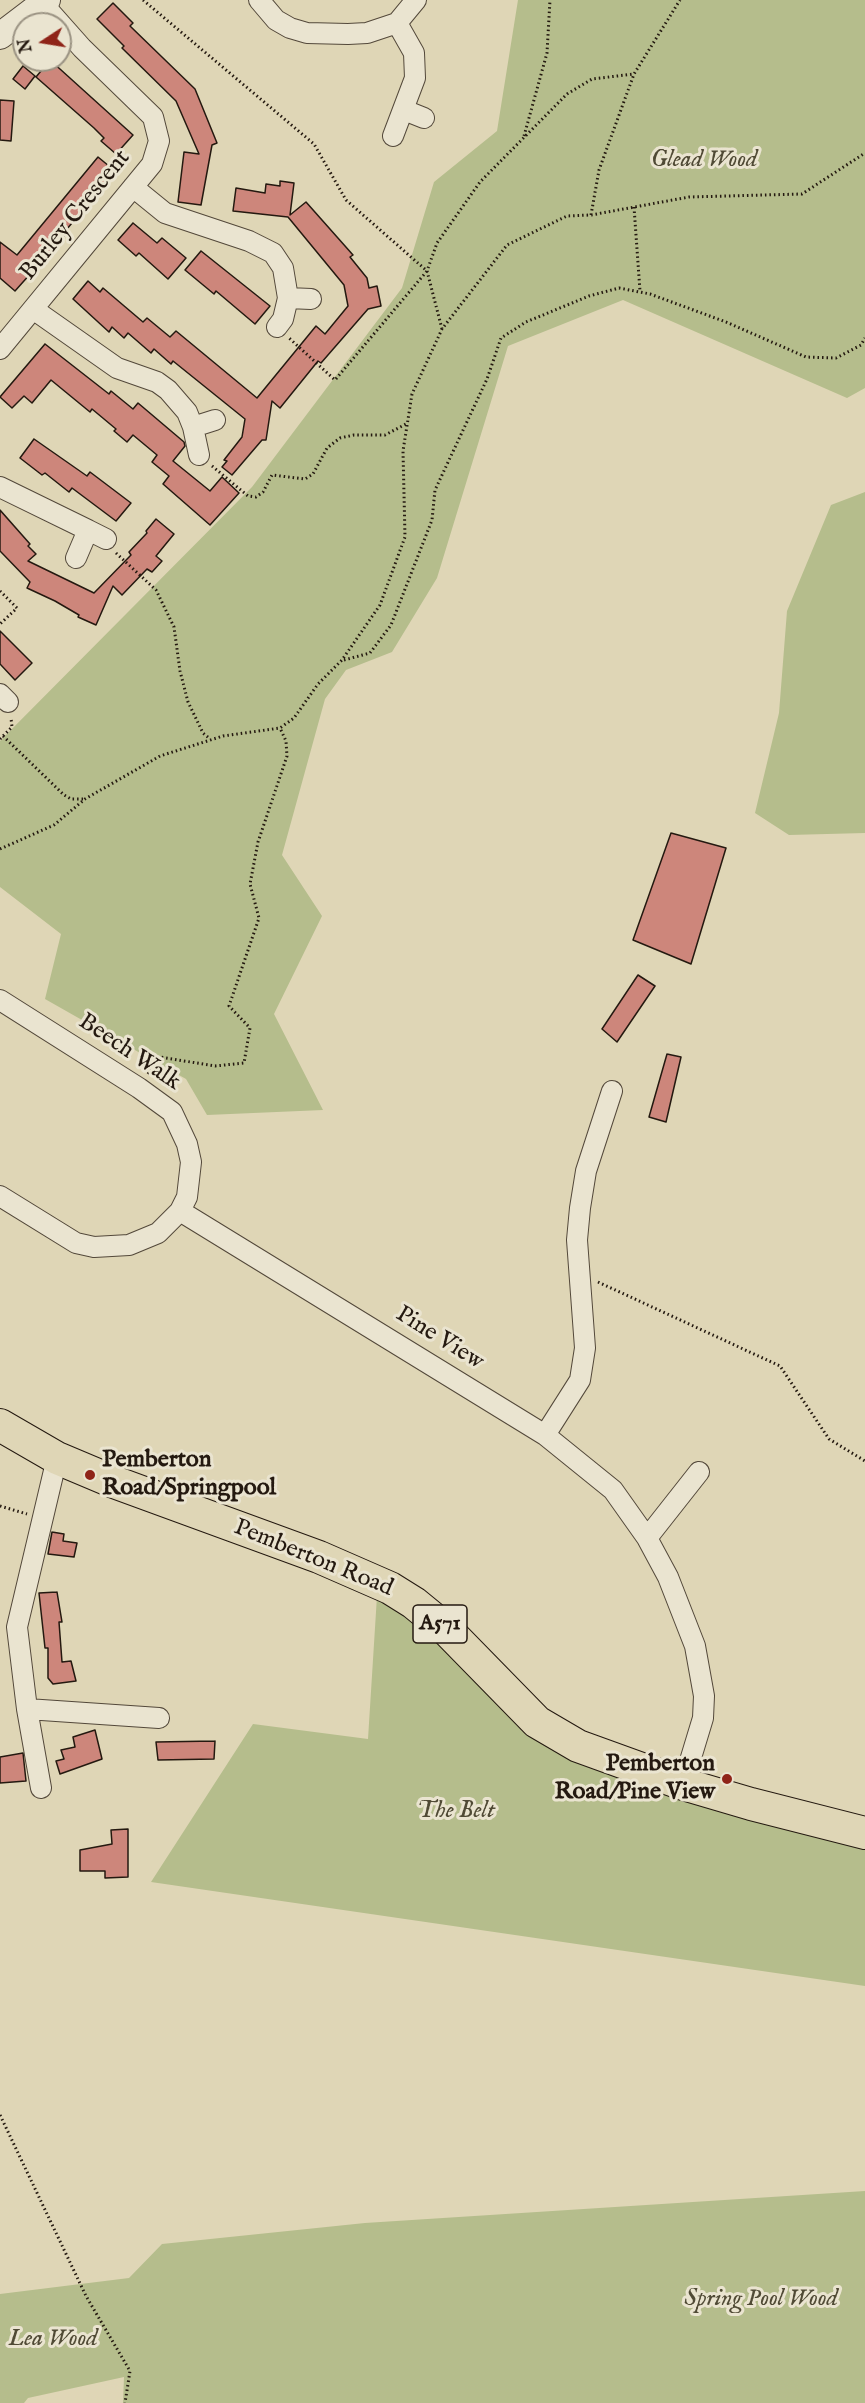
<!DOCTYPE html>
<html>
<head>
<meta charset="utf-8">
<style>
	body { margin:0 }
	#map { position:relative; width:865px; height:2403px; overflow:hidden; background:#dfd6b6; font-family:"IM FELL English",serif }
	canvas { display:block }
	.north { position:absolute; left:12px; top:12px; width:60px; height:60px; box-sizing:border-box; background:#eae4d0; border:2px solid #9b9383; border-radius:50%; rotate:258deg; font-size:16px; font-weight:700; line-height:24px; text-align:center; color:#241910 }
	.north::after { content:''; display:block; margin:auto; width:21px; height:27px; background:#8f2418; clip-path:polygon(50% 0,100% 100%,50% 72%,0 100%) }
</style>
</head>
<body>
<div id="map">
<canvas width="865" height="2403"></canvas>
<div class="north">N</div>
</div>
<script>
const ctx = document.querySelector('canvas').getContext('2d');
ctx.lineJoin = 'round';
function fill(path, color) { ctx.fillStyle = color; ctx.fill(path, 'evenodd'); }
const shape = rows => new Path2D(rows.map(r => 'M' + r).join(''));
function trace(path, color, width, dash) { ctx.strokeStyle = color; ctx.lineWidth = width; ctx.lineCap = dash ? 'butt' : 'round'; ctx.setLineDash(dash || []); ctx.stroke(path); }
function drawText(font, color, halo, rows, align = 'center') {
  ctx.font = font + ' "IM FELL English",serif'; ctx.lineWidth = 6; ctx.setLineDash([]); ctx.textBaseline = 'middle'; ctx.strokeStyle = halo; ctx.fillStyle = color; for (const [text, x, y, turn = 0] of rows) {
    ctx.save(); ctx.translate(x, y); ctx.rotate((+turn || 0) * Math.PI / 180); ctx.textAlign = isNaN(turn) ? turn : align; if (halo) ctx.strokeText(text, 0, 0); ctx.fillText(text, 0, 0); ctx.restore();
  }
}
fill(shape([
	[518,0,865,0,865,388,847,398,623,300,508,346,437,578,392,652,346,670,325,699,282,855,322,916,274,1014,323,1110,207,1115,186,1079,45,999,61,934,0,887,0,741,252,487,402,288,434,182,497,131],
	[865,492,865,833,789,835,755,813,779,713,787,611,831,505],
	[377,1596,407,1612,502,1706,865,1839,865,1986,151,1882,253,1724,368,1739],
	[865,2191,865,2403,123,2403,124,2377,28,2398,24,2403,0,2403,0,2294,129,2278,162,2244,365,2223]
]), '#b5bd8c');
const building = shape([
	[113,3,133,23,130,26,195,89,217,143,212,145,201,205,178,202,184,152,199,154,176,101,122,48,124,46,97,19,113,3],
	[50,60,133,135,116,154,101,141,104,138,94,128,36,77,50,60],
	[23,66,35,76,25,89,13,79,23,66],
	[0,100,14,101,11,141,0,140,0,100],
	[98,157,115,171,62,235,64,236,15,291,0,278,0,242,17,255,98,157],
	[280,181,294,183,290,215,306,202,353,255,350,257,367,278,369,288,377,286,381,306,368,309,321,363,318,361,280,408,272,401,266,440,262,440,232,475,222,467,227,461,224,460,242,437,245,419,173,361,171,364,154,349,151,353,128,333,124,338,112,327,109,332,73,299,88,281,100,292,103,288,143,322,147,318,170,337,176,331,257,398,316,326,325,334,348,306,344,285,288,217,233,211,236,188,265,193,266,184,280,186,280,181],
	[133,223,157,243,162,238,186,258,168,279,139,253,136,256,118,240,133,223],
	[201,251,270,306,255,324,216,291,214,294,185,270,201,251],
	[45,344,109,394,111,391,133,409,138,403,184,442,185,446,173,461,210,491,222,477,239,493,210,525,163,484,169,476,152,462,157,455,133,435,127,442,114,431,116,429,92,409,90,412,51,380,32,403,24,396,12,408,0,397,45,344],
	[34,439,87,476,90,472,131,503,116,521,72,488,69,492,45,473,42,475,20,458,34,439],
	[0,510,30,544,28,546,36,554,28,561,94,593,131,555,129,552,147,533,146,531,156,519,174,534,156,556,162,561,152,572,147,569,122,595,113,586,96,625,78,617,79,615,55,601,27,588,30,582,0,551,0,510],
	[0,631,32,663,15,680,0,664,0,631],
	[671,833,726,848,691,964,633,940,671,833],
	[638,975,655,986,617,1042,602,1029,638,975],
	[667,1054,681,1057,666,1122,649,1117,667,1054],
	[52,1532,64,1534,63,1541,77,1543,74,1557,48,1554,52,1532],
	[57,1592,62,1622,59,1622,62,1662,71,1661,76,1681,53,1684,48,1678,48,1648,45,1648,39,1593,57,1592],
	[95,1730,102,1759,60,1774,56,1761,64,1759,61,1750,75,1747,73,1737,95,1730],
	[215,1741,214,1759,158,1760,156,1742,215,1741],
	[23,1753,26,1781,0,1783,0,1757,23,1753],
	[128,1829,128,1877,105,1878,105,1871,80,1871,80,1850,112,1844,111,1830,128,1829]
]);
fill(building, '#cd867b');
trace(building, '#241910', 1.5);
const minor = shape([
	[259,0,276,20,290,28,307,33,348,34,367,33,397,23,416,0],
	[404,110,424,118],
	[393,136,415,78,414,53,397,23],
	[133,187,165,213,249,241,273,253,283,268,288,298],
	[33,309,117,368,157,382,168,390,187,412,193,427],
	[277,327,283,319,288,298,311,299],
	[0,349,152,164,159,141,153,117,82,48,43,4],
	[199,455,193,427,215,420],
	[0,487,88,530],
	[76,558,88,530,106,539],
	[0,694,8,702],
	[0,1000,139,1088,172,1112,187,1144,191,1162,187,1197,180,1211,158,1233,129,1245,94,1247,76,1243,0,1196],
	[180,1211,545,1435,613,1490,647,1538,668,1577,695,1646,704,1696,703,1718,683,1784],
	[545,1435,580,1380,585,1348,577,1240,580,1208,586,1171,612,1091],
	[647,1538,699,1472],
	[27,1709,159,1718],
	[41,1788,27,1709,17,1627,57,1458]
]);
const tertiary = shape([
	[0,36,47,0]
]);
const primary = shape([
	[0,1425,57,1458,114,1482,319,1557,390,1588,414,1603,447,1630,537,1722,578,1746,683,1784,751,1804,865,1833]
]);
trace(minor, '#53483a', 22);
trace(tertiary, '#53483a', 28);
trace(primary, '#241910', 34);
trace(shape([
	[143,0,314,144,346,200,427,271,335,380,289,338],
	[524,136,547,53,550,0],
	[634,207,640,291],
	[591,215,599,170,634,74,680,0],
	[442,329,427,271,437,243,480,182,567,94,592,79,634,74],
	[212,466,248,496,256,497,263,492,272,475,305,479,313,474,327,448,340,438,354,435,385,435,406,424],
	[116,553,156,590,174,627,180,671,188,702,203,733,210,739],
	[0,591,17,608,0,624],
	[344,660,370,653,391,625,432,520,435,490,487,379,501,338,526,322,589,296,619,288,650,294,726,322,806,357,836,358,861,345,865,338],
	[3,736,64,795,71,799,83,799],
	[0,739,12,727,11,718],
	[0,849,54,825,85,799,160,756,223,736,280,728,294,718,318,684,342,660,380,605,405,537,403,451,412,394,442,329,507,245,567,216,591,215,689,197,802,194,865,153],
	[148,1074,160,1057,215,1066,244,1063,250,1028,229,1006,259,918,250,884,258,842,287,756,286,741,280,728],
	[598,1282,780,1366,829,1439,865,1461],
	[0,1506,27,1514],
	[0,2115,86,2296,130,2371,125,2403]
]), '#241910', 3, [1.5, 3]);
trace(minor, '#eae4d0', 20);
trace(tertiary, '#eae4d0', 26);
trace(primary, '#dfd6b6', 32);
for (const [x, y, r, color] of [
	[90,1475,6,"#8f2418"],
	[727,1779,6,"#8f2418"]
]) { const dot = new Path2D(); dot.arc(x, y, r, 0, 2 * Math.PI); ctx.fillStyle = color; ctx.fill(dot); trace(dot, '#eae4d0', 2); }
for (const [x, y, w] of [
	[440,1624,54]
]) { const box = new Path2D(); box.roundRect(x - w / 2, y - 19, w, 38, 4.5); ctx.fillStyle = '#eae4d0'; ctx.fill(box); trace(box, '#241910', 1.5); }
drawText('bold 22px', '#241910', null, [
	["A571",440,1624]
]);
drawText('italic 24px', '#504a35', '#eae4d0', [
	["Glead Wood",704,161],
	["The Belt",456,1812],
	["Spring Pool Wood",761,2300],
	["Lea Wood",53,2340]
]);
drawText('24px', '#241910', '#eae4d0', [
	["Burley Crescent",76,216,-51],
	["Beech Walk",129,1053,34],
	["Pine View",439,1339,32],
	["Pemberton Road",313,1559,22]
]);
drawText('bold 24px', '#241910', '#eae4d0', [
	["Pemberton",102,1461],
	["Road/Springpool",102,1489],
	["Pemberton",715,1765,"right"],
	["Road/Pine View",715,1793,"right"]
], 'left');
</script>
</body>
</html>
